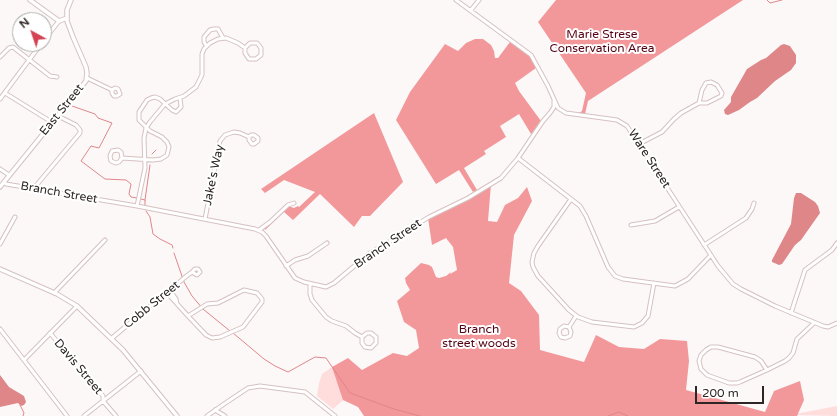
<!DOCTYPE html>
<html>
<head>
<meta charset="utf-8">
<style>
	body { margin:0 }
	#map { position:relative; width:837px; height:416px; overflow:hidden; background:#fcf8f8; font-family:"Varela Round",sans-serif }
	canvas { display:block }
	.north { position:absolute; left:12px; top:12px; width:40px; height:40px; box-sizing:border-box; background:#fff; border:1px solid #aba8a8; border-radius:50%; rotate:320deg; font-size:11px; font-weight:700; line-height:16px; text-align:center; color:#2e2525 }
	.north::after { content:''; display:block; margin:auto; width:14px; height:18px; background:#d34353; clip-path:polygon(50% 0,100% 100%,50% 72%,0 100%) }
	.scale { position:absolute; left:695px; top:386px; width:69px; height:18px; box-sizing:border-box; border:2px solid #2e2525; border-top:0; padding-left:5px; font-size:12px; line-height:14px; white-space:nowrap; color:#2e2525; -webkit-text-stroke:3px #fff; paint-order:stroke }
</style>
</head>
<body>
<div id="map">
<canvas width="837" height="416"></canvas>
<div class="north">N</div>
<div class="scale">200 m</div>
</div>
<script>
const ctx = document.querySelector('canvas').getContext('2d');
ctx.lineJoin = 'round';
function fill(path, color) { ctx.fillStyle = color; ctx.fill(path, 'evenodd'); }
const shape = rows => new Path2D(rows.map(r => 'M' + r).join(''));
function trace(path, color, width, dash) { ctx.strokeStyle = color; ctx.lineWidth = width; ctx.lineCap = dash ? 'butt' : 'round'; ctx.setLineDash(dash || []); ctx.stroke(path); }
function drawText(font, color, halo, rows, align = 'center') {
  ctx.font = font + ' "Varela Round",sans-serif'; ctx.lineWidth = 4; ctx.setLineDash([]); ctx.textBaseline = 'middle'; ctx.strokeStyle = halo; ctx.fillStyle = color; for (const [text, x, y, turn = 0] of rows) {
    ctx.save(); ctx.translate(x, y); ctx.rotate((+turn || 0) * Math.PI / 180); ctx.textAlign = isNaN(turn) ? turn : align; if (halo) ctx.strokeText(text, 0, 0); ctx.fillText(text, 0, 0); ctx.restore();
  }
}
fill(shape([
	[332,367,347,388,347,397,333,409,317,396,319,383,322,374],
	[837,406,837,416,790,415]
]), '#fdd');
fill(shape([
	[556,0,743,0,588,101,585,114,579,113,582,111,586,93,538,22],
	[475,39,483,39,491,45,494,51,495,58,498,58,510,42,526,53,532,59,536,68,515,83,519,91,541,121,531,134,519,114,500,126,506,137,484,151,486,154,464,168,477,190,473,192,459,170,436,184,396,120,410,92,445,44,458,51,466,43],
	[374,113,403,182,370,216,362,216,354,227,320,194,293,220,284,212,265,230,264,227,269,225,288,206,294,208,298,206,299,207,315,192,284,180,265,193,261,189],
	[491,184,488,221,497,222,505,205,518,198,527,187,532,201,514,235,509,283,521,291,539,315,540,350,584,362,596,335,619,347,644,349,660,339,687,341,689,361,686,390,765,412,774,391,800,381,804,400,797,416,364,416,358,407,343,400,332,367,348,358,362,370,393,353,407,356,419,348,416,330,404,322,397,301,410,290,406,283,405,278,421,263,429,265,432,267,436,277,439,278,446,276,451,272,450,274,457,270,453,247,446,238,432,245,428,218]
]), '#f3989a');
fill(shape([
	[784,44,790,46,796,55,796,63,791,70,775,81,757,98,750,102,739,110,728,115,725,114,724,110,731,102,731,97,747,69,761,60,766,58,781,45],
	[796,193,801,193,815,202,818,206,820,213,801,240,795,245,782,264,779,265,772,262,772,260,791,224,794,198],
	[0,375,9,387,24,396,26,402,24,405,21,406,18,403,0,407]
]), '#df8689');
trace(shape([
	[767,0,770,3,782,0],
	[72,106,95,114,98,118,112,123,99,148,91,146,81,161,105,179,126,180,131,184,129,194,131,197,137,198],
	[152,154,156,150],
	[141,199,145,200,145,206],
	[145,200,150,165],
	[146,211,150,217,153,234,160,239,172,245,173,248],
	[174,253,184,282,192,296,203,309,230,331],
	[233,333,264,359,275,366,288,372,315,357,326,358,350,393,394,409,420,416],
	[20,405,24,413,23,416],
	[608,416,619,412,628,416]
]), '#df8689', 1);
const minor = shape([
	[456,0,531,55,548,86,558,108,566,113,617,120,627,126,718,266,733,284,741,289,775,306,823,326,828,327,837,323],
	[471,10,479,0],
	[44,40,59,21],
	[206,45,204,42,204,37,210,30,214,29,218,29,223,38],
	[0,57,9,48,13,47,50,76,57,77],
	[87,78,112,90,112,93,114,96,117,96,120,94,118,89,115,88,112,90],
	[5,93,53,123],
	[0,99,41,44],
	[639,144,662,132,674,119,681,113,699,103,707,103,721,96,722,93,717,85,711,82,706,83,702,90,699,103],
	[122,158,121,152,118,150,112,151,110,156,111,161,116,163,119,162,122,158,153,160,161,159,167,155,169,147,167,142,162,137,150,131,139,120,139,112,147,100,151,98,155,97,160,99,172,110,176,112,181,107,180,98],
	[518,158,580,206,586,216,608,267,615,276,623,279,675,286,688,279,711,255],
	[0,169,9,175],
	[4,182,6,184,137,206,255,229,262,232,266,236,295,278,304,282,326,287,334,283,370,253,389,242,429,217,468,198,501,178,518,158,543,121,550,113,554,107,554,100],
	[34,188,80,133,80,130,76,125,58,116],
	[571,199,538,246,534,253,532,262,533,267,538,276,569,310,578,317,592,322,634,327,642,323,648,316,654,283],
	[137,206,145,168,144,138,146,128,150,122,165,104,175,99,184,96,196,87,202,75,202,54,204,49,210,43,218,39,226,38,238,43,245,48,245,53,249,59,256,59,261,55,261,48,257,43,250,43,245,48],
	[205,219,220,141,225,135,234,132,240,133,249,137,249,140,252,144,254,144,258,141,258,138,254,135,251,135,249,137],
	[631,225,655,221,679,207],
	[259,230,270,222,288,205,294,203],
	[0,244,15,217],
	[704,245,746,218,752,209,754,203],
	[286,266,295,260,308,256,327,243],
	[310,284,310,294,312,300,326,317,332,321,346,326,355,333,362,337,362,343,365,347,371,348,376,343,376,337,371,333,367,333,362,337],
	[168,291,169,295,188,316,207,304,218,303,244,290,257,293,262,299,262,302,243,327,220,337,212,338,206,335,188,316],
	[168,291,171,292,176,299,177,304],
	[54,293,105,240],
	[791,313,805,270,832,250,837,243],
	[569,327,571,332,570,336,565,338,561,337,559,333,560,329,564,326,569,327,576,316],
	[0,329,67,416],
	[50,333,103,396,103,401,116,416],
	[112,338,168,291,182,280,184,278,192,272,195,269,198,269,200,272,197,275,192,272],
	[24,360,77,306],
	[767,370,761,361,755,357,718,347,711,347,706,350,701,355,699,361,701,369,707,375,729,383,737,383,740,382,767,370,785,361,789,358,793,353,797,339,814,323],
	[215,410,225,416],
	[84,416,141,371],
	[207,416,224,404,248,388,260,386,305,392,335,416]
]);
const major = shape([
	[30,0,59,21,67,18],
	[0,187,86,81,87,73,86,67,73,37,67,21,67,10,71,0],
	[0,269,57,294,77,306,123,350,177,416]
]);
trace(minor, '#d6c1c1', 5);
trace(major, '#d6c1c1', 5.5);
trace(minor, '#fff', 3);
trace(major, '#fff', 3.5);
drawText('12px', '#550314', '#fff', [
	["Marie Strese",602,35],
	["Conservation Area",602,49],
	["Branch",479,330],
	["street woods",479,344]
]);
drawText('12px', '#2e2525', '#fff', [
	["East Street",62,110,-51],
	["Ware Street",649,159,57],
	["Jake's Way",214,175,-78],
	["Branch Street",59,193,10],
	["Branch Street",388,244,-34],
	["Cobb Street",152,305,-39],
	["Davis Street",78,367,50]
]);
</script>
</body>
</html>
